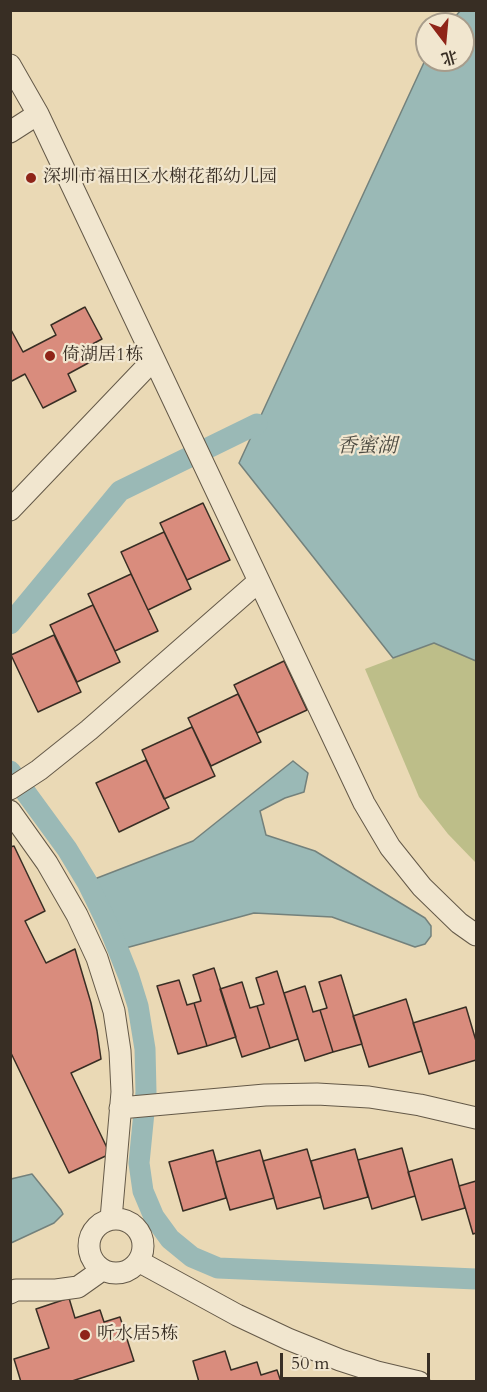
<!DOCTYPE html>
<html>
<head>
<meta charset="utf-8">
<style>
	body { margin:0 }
	#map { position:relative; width:487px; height:1392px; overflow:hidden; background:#ead9b5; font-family:Cardo,"Noto Serif SC",serif }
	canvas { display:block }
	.frame { position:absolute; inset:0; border:12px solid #382e24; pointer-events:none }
	.north { position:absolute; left:415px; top:12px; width:60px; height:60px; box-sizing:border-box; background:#f1e6cf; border:2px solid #a79c8b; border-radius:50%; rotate:164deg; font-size:16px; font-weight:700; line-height:24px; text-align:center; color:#382e24 }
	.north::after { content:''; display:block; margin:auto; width:21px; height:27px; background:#8f2418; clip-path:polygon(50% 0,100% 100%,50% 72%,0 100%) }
	.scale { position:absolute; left:280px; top:1353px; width:150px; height:27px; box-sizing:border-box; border:3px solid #382e24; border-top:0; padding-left:8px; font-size:18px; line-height:21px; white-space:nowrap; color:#382e24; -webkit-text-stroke:4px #f1e6cf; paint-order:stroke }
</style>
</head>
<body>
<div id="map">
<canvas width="487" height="1392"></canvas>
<div class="frame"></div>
<div class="north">北</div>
<div class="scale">50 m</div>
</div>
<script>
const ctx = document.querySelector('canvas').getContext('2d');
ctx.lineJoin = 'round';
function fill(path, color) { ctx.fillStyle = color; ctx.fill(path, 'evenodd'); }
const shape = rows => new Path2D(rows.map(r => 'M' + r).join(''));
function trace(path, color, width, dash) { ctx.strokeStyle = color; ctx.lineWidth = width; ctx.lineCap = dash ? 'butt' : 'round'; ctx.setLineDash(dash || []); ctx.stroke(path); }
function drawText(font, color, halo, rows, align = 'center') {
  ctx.font = font + ' Cardo,"Noto Serif SC",serif'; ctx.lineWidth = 4.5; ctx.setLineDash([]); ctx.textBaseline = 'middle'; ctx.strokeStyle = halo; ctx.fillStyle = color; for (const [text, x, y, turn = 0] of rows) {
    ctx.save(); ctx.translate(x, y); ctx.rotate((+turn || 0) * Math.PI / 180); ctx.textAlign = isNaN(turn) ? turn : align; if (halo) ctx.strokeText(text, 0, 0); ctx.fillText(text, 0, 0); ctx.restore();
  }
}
fill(shape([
	[434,643,476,661,476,863,448,834,419,797,365,669]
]), '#bdbe89');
const water = shape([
	[460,11,476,11,476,661,434,643,393,658,239,463,427,56,427,60,463,60,463,24,449,24,460,11],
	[293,761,308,773,304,792,285,798,260,811,266,835,315,851,425,918,431,926,431,936,425,944,415,947,332,917,254,913,111,952,79,885,193,841,293,761],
	[32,1174,61,1210,63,1214,54,1223,11,1243,11,1179,32,1174]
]);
fill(water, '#9ab9b6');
trace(water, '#73817c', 1.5);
trace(shape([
	[10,624,120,491,257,424],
	[10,771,67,849,87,882,109,927,129,977,138,1006,145,1049,146,1092,139,1163,143,1191,154,1217,170,1239,192,1257,218,1268,476,1279]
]), '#9ab9b6', 21);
const building = shape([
	[85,307,102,339,85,348,92,361,68,374,76,391,43,408,25,374,10,382,10,328,23,352,56,335,51,325,85,307],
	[203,503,230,560,187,580,160,523,203,503],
	[164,532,191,589,148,610,121,552,164,532],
	[131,574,158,631,115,651,88,594,131,574],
	[93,605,120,662,77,682,50,625,93,605],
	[54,635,81,692,38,712,11,655,54,635],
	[284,661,307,710,257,733,234,685,284,661],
	[238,694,261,742,211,766,188,718,238,694],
	[192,727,215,776,164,799,142,750,192,727],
	[146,760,169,808,119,832,96,783,146,760],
	[14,846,45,911,25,921,46,963,75,949,91,1003,97,1031,101,1059,71,1073,110,1154,69,1173,10,1051,10,847,14,846],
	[214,968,236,1037,207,1046,194,1003,201,1001,193,975,214,968],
	[277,971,298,1039,270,1048,257,1006,264,1004,256,978,277,971],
	[341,975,362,1044,333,1052,320,1010,327,1008,319,982,341,975],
	[179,980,187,1005,194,1003,207,1046,178,1054,157,986,179,980],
	[242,982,250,1008,257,1006,270,1048,242,1057,220,989,242,982],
	[305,986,313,1012,320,1010,333,1052,305,1061,284,993,305,986],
	[406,999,422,1051,369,1067,353,1016,406,999],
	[466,1007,476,1041,476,1060,429,1074,413,1023,466,1007],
	[402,1148,415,1196,372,1209,358,1160,402,1148],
	[307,1149,321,1197,277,1209,263,1161,307,1149],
	[355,1149,368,1197,324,1209,311,1161,355,1149],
	[213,1150,226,1198,183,1211,169,1162,213,1150],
	[260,1150,274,1198,230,1210,216,1162,260,1150],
	[452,1159,465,1208,422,1220,408,1172,452,1159],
	[476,1181,476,1233,473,1234,459,1186,476,1181],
	[69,1298,75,1318,100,1310,104,1322,120,1317,134,1361,69,1382,21,1382,14,1359,49,1348,36,1309,69,1298],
	[225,1351,231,1370,257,1362,261,1375,277,1370,281,1382,199,1382,193,1361,225,1351]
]);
fill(building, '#d98c7d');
trace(building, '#382e24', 1.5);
const minor = shape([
	[10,65,38,114,364,803,390,847,422,887,459,923,476,935],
	[10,132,38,114],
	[10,510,154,359],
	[10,789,39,770,89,730,259,581],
	[10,811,47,863,77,915,97,958,114,1011,120,1051,122,1092,111,1219],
	[120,1108,265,1095,317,1094,369,1097,420,1105,476,1118],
	'89 1246a27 27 0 1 1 54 0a27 27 0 1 1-54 0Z',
	[140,1262,237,1315,288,1339,340,1360,377,1372,419,1382],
	[10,1293,16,1290,56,1290,78,1287,102,1270]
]);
trace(minor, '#645948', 23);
trace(minor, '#f1e6cf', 21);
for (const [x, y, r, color] of [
	[31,178,6,"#8f2418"],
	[50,356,6,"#8f2418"],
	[85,1335,6,"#8f2418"]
]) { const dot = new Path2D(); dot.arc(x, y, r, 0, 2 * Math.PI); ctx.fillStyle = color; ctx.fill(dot); trace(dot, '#f1e6cf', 2); }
drawText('18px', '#382e24', '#f1e6cf', [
	["深圳市福田区水榭花都幼儿园",43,178],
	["倚湖居1栋",62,356],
	["听水居5栋",97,1335]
], 'left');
drawText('italic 20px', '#4c4a41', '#f1e6cf', [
	["香蜜湖",367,447]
]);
</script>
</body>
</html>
